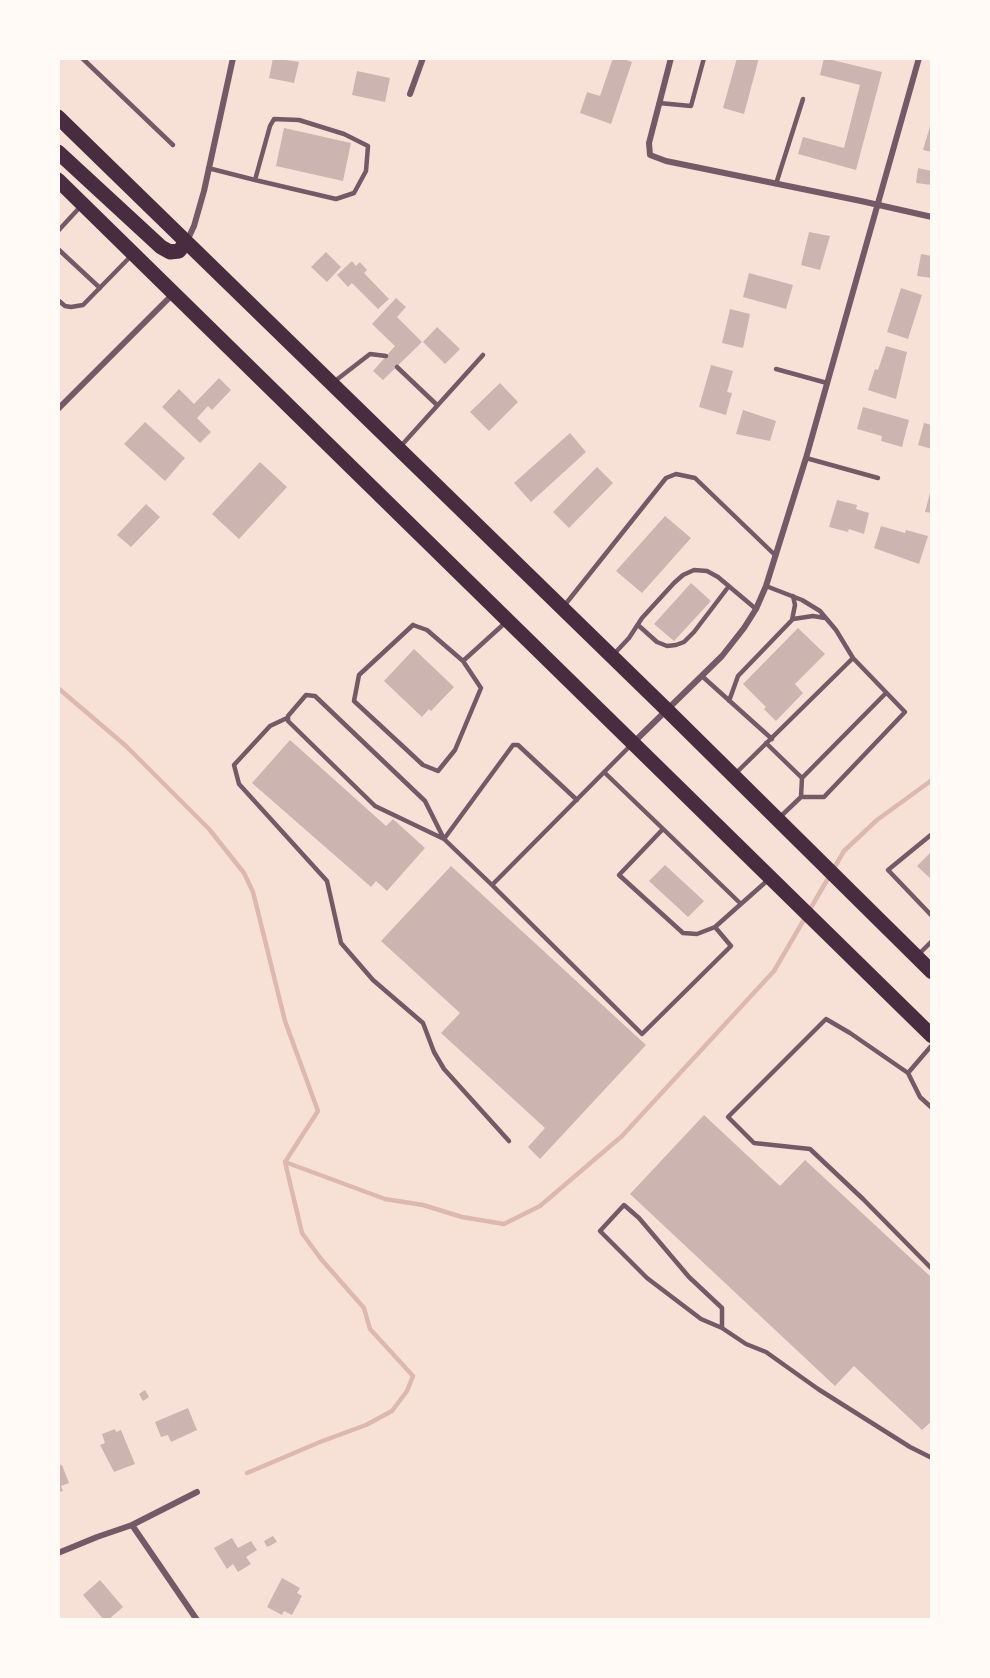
<!DOCTYPE html>
<html>
<head>
<meta charset="utf-8">
<style>
	body { margin:0 }
	#map { position:relative; width:990px; height:1678px; overflow:hidden; background:#f7e1d7; font-family:Georgia,serif }
	canvas { display:block }
	.frame { position:absolute; inset:0; border:60px solid #fffaf5; pointer-events:none }
</style>
</head>
<body>
<div id="map">
<canvas width="990" height="1678"></canvas>
<div class="frame"></div>
</div>
<script>
const ctx = document.querySelector('canvas').getContext('2d');
ctx.lineJoin = 'round';
const shape = rows => new Path2D(rows.map(r => 'M' + r).join(''));
function trace(path, color, width, dash) { ctx.strokeStyle = color; ctx.lineWidth = width; ctx.lineCap = dash ? 'butt' : 'round'; ctx.setLineDash(dash || []); ctx.stroke(path); }
function fill(path, color) { ctx.fillStyle = color; ctx.fill(path, 'evenodd'); }
trace(shape([
	[58,688,126,746,209,829,244,873,253,892,285,1021,318,1111,285,1162,302,1233,321,1259,364,1308,370,1329,413,1376,407,1391,392,1411,366,1425,320,1442,247,1473],
	[285,1162,385,1199,423,1205,462,1217,504,1224,540,1206,622,1136,774,971,844,851,877,820,932,780]
]), '#dcb8b0', 4.5);
fill(shape([
	[273,58,299,62,294,83,269,78],
	[613,58,620,58,632,62,611,124,580,113,587,92,600,96],
	[737,58,759,58,744,114,723,108],
	[824,58,882,72,856,170,798,154,803,137,844,148,860,85,820,75],
	[357,71,390,78,385,102,352,95],
	[931,123,932,123,932,152,923,150],
	[284,128,351,143,343,181,276,166],
	[918,168,932,171,932,185,916,183],
	[809,232,830,236,820,270,801,265],
	[326,252,341,267,327,282,311,267],
	[921,254,932,256,932,278,917,276],
	[352,261,356,266,360,262,367,270,364,273,389,299,378,309,352,283,348,287,337,275],
	[749,273,793,285,786,309,743,297],
	[901,288,922,295,908,339,887,332],
	[396,298,406,307,397,317,422,342,383,380,373,371,395,346,372,324],
	[730,309,750,314,743,348,722,343],
	[437,327,460,349,445,364,423,342],
	[886,346,907,352,896,399,868,390,875,369,878,370],
	[711,365,733,371,727,392,732,393,726,415,699,407],
	[219,378,231,390,212,410,208,406,197,418,211,432,200,443,162,407,179,389,194,404],
	[500,383,518,402,489,431,470,412],
	[863,407,909,420,902,447,881,441,882,436,857,429],
	[743,410,776,421,770,441,736,434],
	[145,422,185,458,165,481,124,444],
	[924,423,932,425,932,449,918,445],
	[570,433,586,452,531,502,514,483],
	[260,462,287,487,239,539,212,514],
	[597,467,613,483,569,528,553,512],
	[931,489,932,490,932,513,925,512],
	[837,500,857,505,856,509,869,513,864,534,849,529,848,532,829,527],
	[146,504,160,517,131,547,117,535],
	[665,516,691,538,642,593,616,571],
	[881,526,905,533,906,530,928,536,919,564,874,548],
	[691,583,711,601,674,641,654,624],
	[798,628,825,654,795,684,803,693,776,721,764,709,766,707,743,684],
	[414,649,454,687,431,711,429,709,422,717,384,681],
	[290,740,386,826,393,819,425,848,387,891,376,881,371,887,252,783],
	[932,851,932,880,917,866],
	[665,865,704,901,688,917,649,881],
	[451,866,646,1045,540,1159,528,1147,545,1128,441,1033,460,1013,381,941],
	[704,1115,780,1186,805,1160,932,1278,932,1421,922,1430,854,1366,835,1386,630,1194],
	[145,1390,149,1397,143,1401,139,1394],
	[188,1408,197,1430,171,1442,168,1435,161,1437,155,1422],
	[115,1429,116,1432,121,1430,135,1464,114,1472,100,1445,105,1443,102,1434],
	[62,1465,69,1483,61,1486,63,1491,58,1492,58,1466],
	[273,1536,277,1542,267,1547,264,1541],
	[232,1538,238,1548,251,1541,257,1550,246,1557,251,1564,238,1572,233,1564,227,1569,214,1548],
	[282,1578,300,1588,297,1593,302,1596,292,1615,284,1611,282,1615,267,1607],
	[100,1580,123,1607,108,1620,104,1620,83,1595]
]), '#ccb4b1');
trace(shape([
	[82,58,173,145],
	[659,103,691,106,704,58],
	[208,168,255,180,336,199,354,193,366,171,368,146,344,134,299,120,274,119,270,126,255,180],
	[776,184,803,99],
	[58,231,81,206],
	[58,249,100,288],
	[58,300,65,306,71,307,83,305,131,256],
	[397,367,437,405],
	[776,369,827,383],
	[335,381,370,354,386,356],
	[400,447,483,355],
	[806,458,878,478],
	[766,586,802,600,820,611,836,630,853,658,905,712,824,797,801,797,779,818],
	[564,606,666,478,676,474,695,478,776,556],
	[793,619,813,616,825,618],
	[413,625,427,630,463,661,481,688,455,750,438,771,423,765,354,701,359,675,413,625],
	[638,625,657,642,667,646,676,645,684,642,694,632,729,586],
	[614,654,629,638,642,618,674,583,683,575,694,570,707,571,718,577,756,609],
	[463,661,506,622],
	[703,677,772,739],
	[729,701,738,676,792,620,795,605,793,596],
	[287,718,270,726,234,765,239,784,327,881,341,943,373,980,423,1023,434,1052,444,1069,509,1141],
	[766,743,802,778,801,797],
	[604,772,741,904],
	[735,774,853,658],
	[802,778,886,693],
	[577,800,518,745,513,745,444,839,425,801,315,696,306,695,288,716,288,721,375,806,444,839,492,885,631,745],
	[663,829,619,875,683,933,697,934,715,927],
	[932,834,888,870,932,916],
	[492,885,642,1034,731,946,715,927,768,880],
	[919,954,932,941],
	[932,1045,908,1073,850,1033,826,1019,728,1117,754,1143,810,1149,863,1199,932,1269],
	[908,1073,920,1097,932,1108],
	[722,1328,701,1319,647,1278,600,1231,624,1205,639,1218,689,1277,722,1308,722,1328,746,1344,766,1352,818,1389,910,1447,932,1458]
]), '#755966', 4.5);
trace(shape([
	[671,58,649,143,650,155,666,161,861,201,932,217],
	[410,94,423,58],
	[187,241,194,226,204,191,233,58],
	[58,409,173,294],
	[634,742,722,656,744,628,756,609,766,586,806,458,919,58],
	[132,1525,197,1620],
	[58,1553,97,1537,132,1525,197,1492]
]), '#755966', 6);
trace(shape([
	[58,117,668,711,932,972],
	[58,152,161,247,170,252,179,251,186,242],
	[58,180,932,1036]
]), '#4a2c40', 15);
</script>
</body>
</html>
